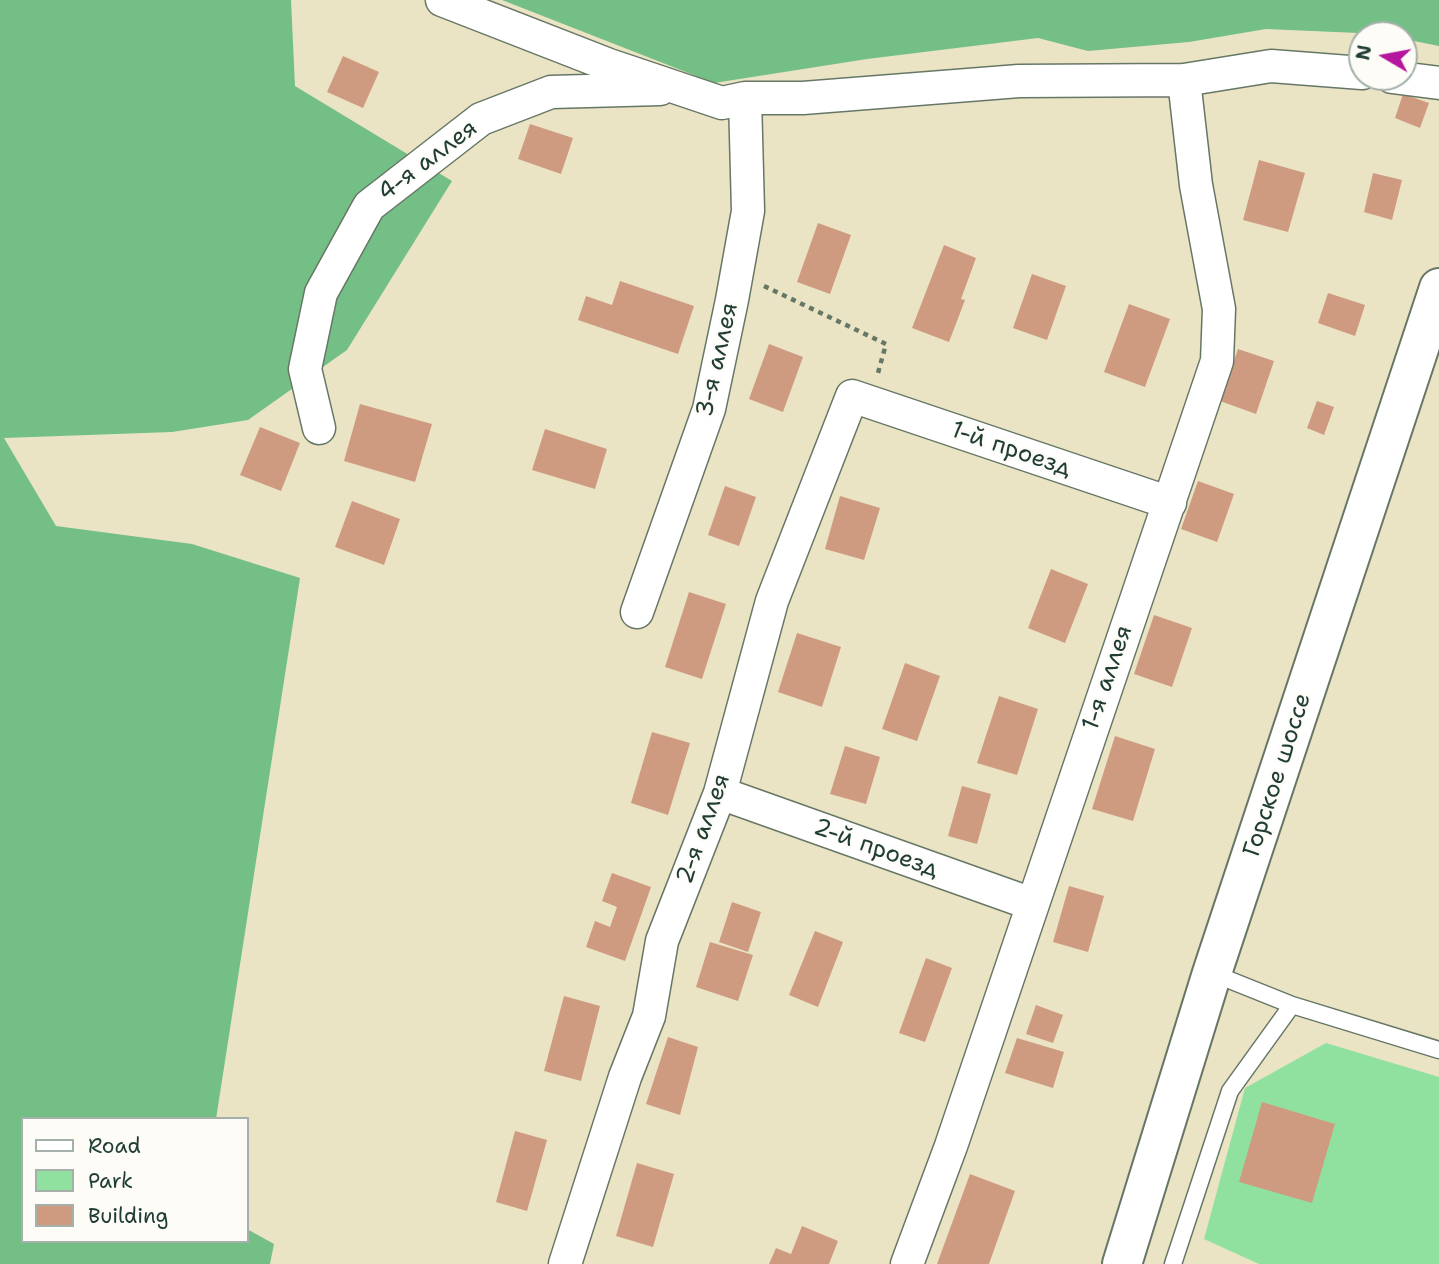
<!DOCTYPE html>
<html>
<head>
<meta charset="utf-8">
<style>
	body { margin:0 }
	#map { position:relative; width:1439px; height:1264px; overflow:hidden; background:#eae4c4; font-family:"Shantell Sans",sans-serif }
	canvas { display:block }
	.legend { position:absolute; left:21px; top:1117px; width:228px; height:126px; box-sizing:border-box; background:#fdfcf7; border:2px solid #a4b0a9; margin:0; padding:9px 12px; list-style:none; font-size:21px; color:#1f3d34 }
	.legend li { display:flex; align-items:center; gap:14px; height:35px }
	.legend b { width:35px; border:2px solid #a4b0a9 }
	.north { position:absolute; left:1348px; top:21px; width:70px; height:70px; box-sizing:border-box; background:#fdfcf7; border:2px solid #a4b0a9; border-radius:50%; rotate:280deg; font-size:19px; font-weight:700; line-height:28px; text-align:center; color:#1f3d34 }
	.north::after { content:''; display:block; margin:auto; width:24px; height:32px; background:#b5179e; clip-path:polygon(50% 0,100% 100%,50% 72%,0 100%) }
</style>
</head>
<body>
<div id="map">
<canvas width="1439" height="1264"></canvas>
<ul class="legend">
<li><b style="height:9px;background:#fff"></b>Road</li>
<li><b style="height:19px;background:#90e1a0"></b>Park</li>
<li><b style="height:19px;background:#cf9b80"></b>Building</li>
</ul>
<div class="north">N</div>
</div>
<script>
const ctx = document.querySelector('canvas').getContext('2d');
ctx.lineJoin = 'round';
function fill(path, color) { ctx.fillStyle = color; ctx.fill(path, 'evenodd'); }
const shape = rows => new Path2D(rows.map(r => 'M' + r).join(''));
function trace(path, color, width, dash) { ctx.strokeStyle = color; ctx.lineWidth = width; ctx.lineCap = dash ? 'butt' : 'round'; ctx.setLineDash(dash || []); ctx.stroke(path); }
function drawText(font, color, halo, rows, align = 'center') {
  ctx.font = font + ' "Shantell Sans",sans-serif'; ctx.lineWidth = 5; ctx.setLineDash([]); ctx.textBaseline = 'middle'; ctx.strokeStyle = halo; ctx.fillStyle = color; for (const [text, x, y, turn = 0] of rows) {
    ctx.save(); ctx.translate(x, y); ctx.rotate((+turn || 0) * Math.PI / 180); ctx.textAlign = isNaN(turn) ? turn : align; if (halo) ctx.strokeText(text, 0, 0); ctx.fillText(text, 0, 0); ctx.restore();
  }
}
fill(shape([
	[1326,1043,1439,1077,1439,1264,1259,1264,1204,1239,1245,1088]
]), '#90e1a0');
fill(shape([
	[0,0,291,0,295,86,452,181,347,350,248,420,172,432,4,438,56,526,192,544,300,578,216,1119,23,1119,23,1241,247,1241,247,1229,274,1244,270,1264,0,1264],
	[502,0,1439,0,1439,46,1404,39,1404,35,1266,29,1189,42,1088,51,1038,38,867,59,714,83]
]), '#74bf86');
fill(shape([
	[343,56,379,72,363,108,327,92],
	[1403,94,1429,103,1420,128,1395,118],
	[530,124,573,138,561,174,518,159],
	[1259,160,1305,173,1288,232,1243,220],
	[1373,173,1402,180,1392,220,1364,212],
	[818,223,851,235,830,294,797,282],
	[944,245,976,258,961,299,965,300,949,342,912,328],
	[1032,274,1066,286,1047,340,1013,328],
	[620,281,694,306,678,354,578,320,586,296,612,305],
	[1328,293,1365,305,1355,336,1318,323],
	[1129,304,1170,319,1145,387,1104,372],
	[769,344,803,357,783,412,749,399],
	[1238,349,1274,361,1256,414,1220,401],
	[1317,401,1334,407,1324,435,1307,428],
	[360,404,432,424,415,482,344,461],
	[260,427,300,443,281,491,240,475],
	[545,429,607,449,595,489,532,470],
	[1198,481,1234,494,1217,542,1181,529],
	[725,486,756,497,739,546,708,535],
	[840,496,880,508,864,560,825,549],
	[352,501,400,519,384,565,335,547],
	[1051,569,1088,584,1065,643,1028,628],
	[689,592,726,604,702,679,665,667],
	[1154,615,1192,628,1172,687,1134,674],
	[797,633,841,647,822,707,778,692],
	[905,663,940,676,917,741,882,729],
	[999,696,1038,709,1017,775,977,763],
	[652,732,690,743,668,815,631,803],
	[1115,736,1155,749,1133,821,1092,809],
	[845,746,880,757,866,804,830,794],
	[962,786,991,794,977,844,948,836],
	[612,873,651,887,625,961,586,947,595,921,610,927,617,907,602,901],
	[1069,886,1104,896,1088,952,1053,942],
	[732,902,761,912,748,952,719,942],
	[815,931,843,942,818,1007,789,995],
	[710,942,753,955,738,1001,696,987],
	[926,958,952,968,925,1042,899,1033],
	[564,996,600,1006,581,1081,544,1071],
	[1036,1005,1063,1015,1053,1043,1026,1034],
	[668,1037,698,1047,680,1115,646,1104],
	[1017,1038,1064,1052,1053,1088,1005,1073],
	[1262,1102,1335,1124,1312,1203,1239,1182],
	[515,1131,547,1140,527,1211,496,1202],
	[637,1163,674,1174,653,1247,616,1236],
	[970,1174,1015,1191,989,1264,937,1264],
	[802,1226,838,1241,829,1264,769,1264,776,1248,791,1254]
]), '#cf9b80');
const lane = shape([
	[1212,973,1292,1005,1439,1050],
	[1173,1264,1230,1091,1292,1005]
]);
const street = shape([
	[442,0,609,65,722,103,745,98,803,98,1019,81,1184,80,1271,66,1362,73],
	[1392,77,1439,83],
	[319,428,305,369,321,293,369,206,481,119,551,92,660,89],
	[637,612,709,409,732,300,748,211,745,98],
	[720,793,1032,904],
	[565,1264,625,1077,649,1016,662,941,720,793,772,601,852,396,1170,503],
	[907,1264,951,1146,1217,361,1219,309,1196,185,1184,80]
]);
const secondary = shape([
	[1122,1264,1212,973,1439,288]
]);
trace(lane, '#676', 19);
trace(street, '#676', 35);
trace(secondary, '#676', 42);
trace(shape([
	[764,286,886,344,878,373]
]), '#676', 4.5, [5, 5]);
trace(lane, '#fff', 16);
trace(street, '#fff', 32);
trace(secondary, '#fff', 38);
drawText('24px', '#1f3d34', '#fdfcf7', [
	["4-я аллея",428,161,-37],
	["3-я аллея",718,360,-77],
	["1-й проезд",1011,450,19],
	["1-я аллея",1108,678,-71],
	["Горское шоссе",1278,775,-72],
	["2-я аллея",704,829,-70],
	["2-й проезд",876,849,20]
]);
</script>
</body>
</html>
